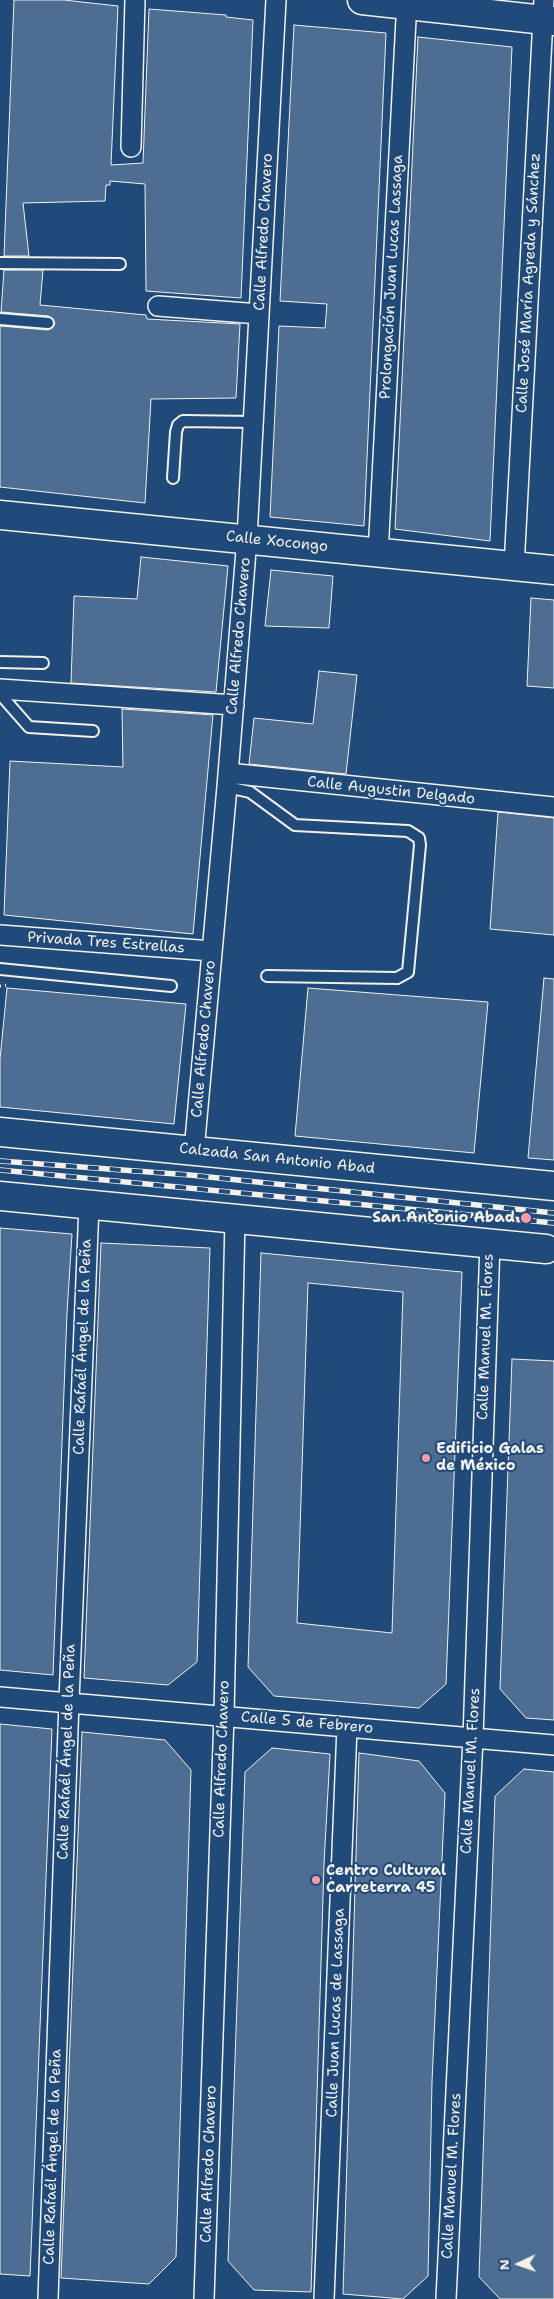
<!DOCTYPE html>
<html>
<head>
<meta charset="utf-8">
<style>
	body { margin:0 }
	#map { position:relative; width:554px; height:2299px; overflow:hidden; background:#1f4a7a; font-family:"Shantell Sans",sans-serif }
	canvas { display:block }
	.north { position:absolute; left:494px; top:2239px; width:50px; height:50px; -webkit-text-stroke:4px #1f4a7a; paint-order:stroke; rotate:267deg; font-size:14px; font-weight:700; line-height:20px; text-align:center; color:#f4f1e8 }
	.north::after { content:''; display:block; margin:auto; width:18px; height:22px; background:#f4f1e8; clip-path:polygon(50% 0,100% 100%,50% 72%,0 100%) }
</style>
</head>
<body>
<div id="map">
<canvas width="554" height="2299"></canvas>
<div class="north">N</div>
</div>
<script>
const ctx = document.querySelector('canvas').getContext('2d');
ctx.lineJoin = 'round';
function fill(path, color) { ctx.fillStyle = color; ctx.fill(path, 'evenodd'); }
const shape = rows => new Path2D(rows.map(r => 'M' + r).join(''));
function trace(path, color, width, dash) { ctx.strokeStyle = color; ctx.lineWidth = width; ctx.lineCap = dash ? 'butt' : 'round'; ctx.setLineDash(dash || []); ctx.stroke(path); }
function drawText(font, color, halo, rows, align = 'center') {
  ctx.font = font + ' "Shantell Sans",sans-serif'; ctx.lineWidth = 4; ctx.setLineDash([]); ctx.textBaseline = 'middle'; ctx.strokeStyle = halo; ctx.fillStyle = color; for (const [text, x, y, turn = 0] of rows) {
    ctx.save(); ctx.translate(x, y); ctx.rotate((+turn || 0) * Math.PI / 180); ctx.textAlign = isNaN(turn) ? turn : align; if (halo) ctx.strokeText(text, 0, 0); ctx.fillText(text, 0, 0); ctx.restore();
  }
}
const building = shape([
	[14,0,64,0,118,6,111,165,143,163,149,9,226,15,226,17,253,20,241,298,146,291,145,184,110,181,110,185,106,185,105,201,23,203,29,256,4,256,14,0],
	[294,25,386,33,364,526,270,517,279,326,325,328,327,304,280,301,294,25],
	[418,37,512,47,490,541,395,529,418,37],
	[4,270,43,270,40,305,146,315,147,319,240,324,236,398,151,399,145,503,0,487,0,326,48,330,53,327,55,323,49,316,1,312,4,270],
	[141,557,228,566,216,692,71,683,74,596,137,599,141,557],
	[271,570,333,576,329,628,265,626,271,570],
	[531,598,554,600,554,688,527,686,531,598],
	[319,671,357,675,346,774,249,764,254,718,313,724,319,671],
	[122,709,213,715,193,934,4,915,10,761,123,767,122,709],
	[498,812,554,818,554,935,490,929,498,812],
	[544,978,554,979,554,1160,528,1158,544,978],
	[7,988,186,1004,174,1124,0,1107,0,1059,7,988],
	[308,988,488,1002,474,1153,295,1136,308,988],
	[0,1228,72,1234,67,1313,53,1675,0,1670,0,1228],
	[101,1243,210,1248,197,1662,168,1685,84,1678,101,1243],
	[261,1253,462,1272,446,1684,419,1708,274,1696,248,1667,261,1253],
	[308,1283,403,1292,392,1633,297,1623,308,1283],
	[512,1359,554,1361,554,1720,526,1718,500,1689,512,1359],
	[0,1724,52,1729,30,2276,0,2274,0,1724],
	[82,1732,165,1740,191,1770,176,2257,149,2284,61,2278,82,1732],
	[272,1748,330,1754,324,1864,311,2292,254,2290,228,2261,245,1772,272,1748],
	[359,1753,419,1761,445,1793,432,2082,428,2276,403,2299,343,2294,359,1753],
	[524,1769,554,1772,554,2299,500,2299,479,2277,495,1796,524,1769]
]);
fill(building, '#4d6e92');
trace(building, '#f4f1e8', 1);
const lane = shape([
	[0,263,120,264],
	[0,319,48,323],
	[173,478,176,432,178,425,183,421,254,422],
	[0,662,43,663],
	[0,694,29,727,93,731],
	[227,787,250,792,295,825,408,831,419,838,420,845,408,972,397,978,267,976],
	[0,969,171,986]
]);
const street = shape([
	[131,147,135,0],
	[158,306,259,314],
	[378,554,407,0],
	[514,567,544,0],
	[0,689,234,705],
	[228,773,554,807],
	[0,935,212,951],
	[194,1151,227,787,247,538,276,0],
	[0,1697,554,1745],
	[48,2299,69,1701,89,1205],
	[204,2299,224,1715,235,1219],
	[324,2299,347,1727],
	[446,2299,473,1738,490,1243]
]);
const secondary = shape([
	[362,0,554,21],
	[0,515,554,570]
]);
const highway = shape([
	[0,1132,554,1186],
	[0,1196,546,1249]
]);
trace(lane, '#f4f1e8', 14);
trace(street, '#f4f1e8', 22);
trace(secondary, '#f4f1e8', 31);
trace(highway, '#f4f1e8', 31);
trace(shape([
	[0,986,9,985]
]), '#f4f1e8', 3, [1, 4]);
trace(lane, '#1f4a7a', 10);
trace(street, '#1f4a7a', 19);
trace(secondary, '#1f4a7a', 28);
trace(highway, '#1f4a7a', 28);
const rail = shape([
	[0,1161,190,1175,554,1213],
	[0,1170,554,1223]
]);
trace(rail, '#f4f1e8', 5.5);
trace(rail, '#1f4a7a', 4, [11]);
for (const [x, y, r, color] of [
	[526,1218,6,"#ff9aa2"],
	[426,1458,5,"#ff9aa2"],
	[316,1880,5,"#ff9aa2"]
]) { const dot = new Path2D(); dot.arc(x, y, r, 0, 2 * Math.PI); ctx.fillStyle = color; ctx.fill(dot); trace(dot, '#1f4a7a', 2); }
drawText('15px', '#f4f1e8', '#1f4a7a', [
	["Calle Alfredo Chavero",264,232,-87],
	["Prolongación Juan Lucas Lassaga",392,277,-87],
	["Calle José María Agreda y Sánchez",529,283,-87],
	["Calle Xocongo",277,542,6],
	["Calle Alfredo Chavero",239,636,-85],
	["Calle Augustin Delgado",391,791,6],
	["Privada Tres Estrellas",106,943,4],
	["Calle Alfredo Chavero",204,1039,-85],
	["Calzada San Antonio Abad",277,1159,6],
	["Calle Manuel M. Flores",486,1337,-88],
	["Calle Rafaél Ángel de la Peña",83,1347,-88],
	["Calle 5 de Febrero",307,1723,5],
	["Calle Rafaél Ángel de la Peña",67,1752,-88],
	["Calle Alfredo Chavero",222,1759,-88],
	["Calle Manuel M. Flores",471,1771,-87],
	["Calle Juan Lucas de Lassaga",336,2013,-88],
	["Calle Rafaél Ángel de la Peña",53,2157,-88],
	["Calle Alfredo Chavero",209,2164,-88],
	["Calle Manuel M. Flores",452,2176,-87]
]);
drawText('bold 15px', '#f4f1e8', '#1f4a7a', [
	["San Antonio Abad",515,1218,"right"],
	["Edificio Galas",436,1449],
	["de México",436,1466],
	["Centro Cultural",326,1871],
	["Carreterra 45",326,1888]
], 'left');
</script>
</body>
</html>
